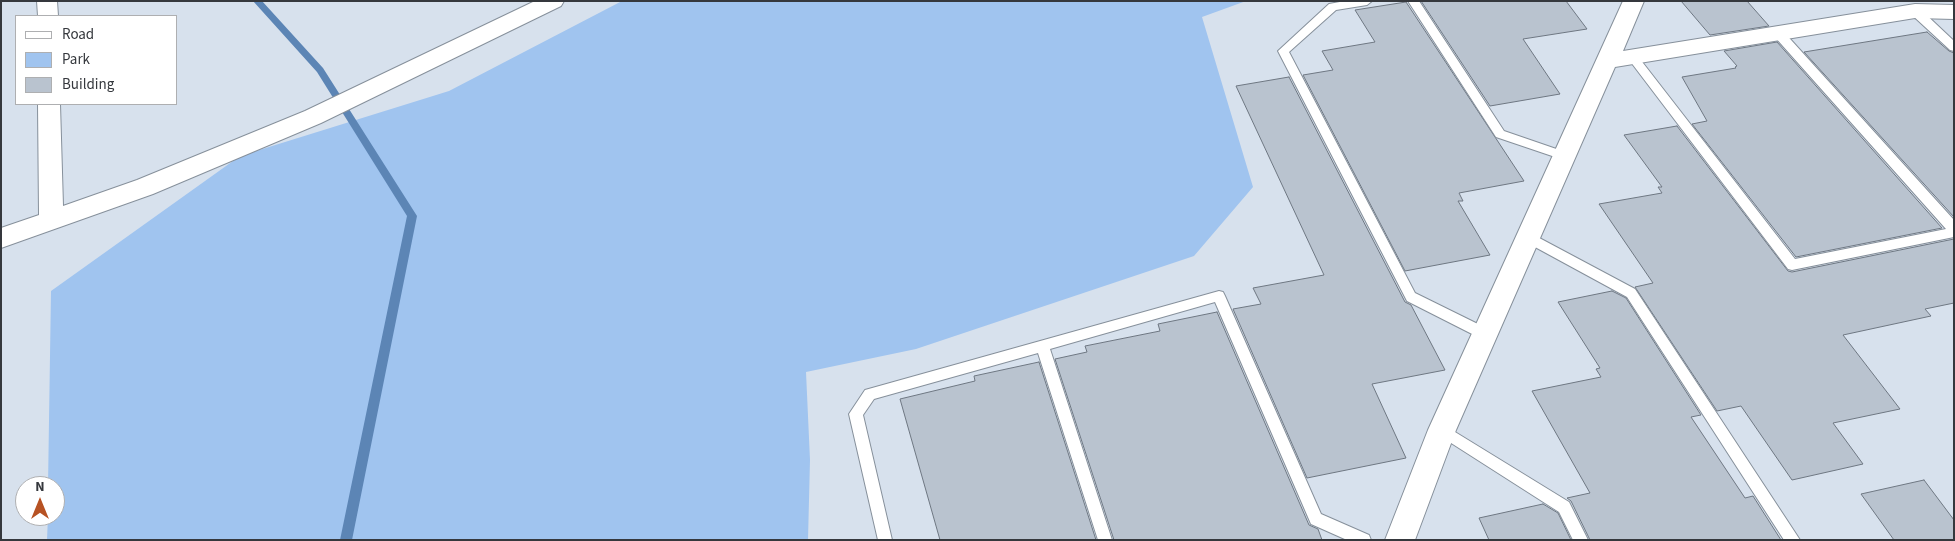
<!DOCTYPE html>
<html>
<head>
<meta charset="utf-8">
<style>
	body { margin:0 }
	#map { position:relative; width:1955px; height:541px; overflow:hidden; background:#d7e1ed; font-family:"Source Sans 3",sans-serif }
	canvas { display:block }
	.frame { position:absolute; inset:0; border:2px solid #35383d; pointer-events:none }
	.legend { position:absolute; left:15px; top:15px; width:162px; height:90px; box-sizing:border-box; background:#fff; border:1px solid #aeafb1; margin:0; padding:6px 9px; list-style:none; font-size:15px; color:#35383d }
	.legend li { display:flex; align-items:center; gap:10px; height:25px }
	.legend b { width:25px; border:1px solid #aeafb1 }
	.north { position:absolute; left:15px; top:476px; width:50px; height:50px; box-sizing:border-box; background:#fff; border:1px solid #aeafb1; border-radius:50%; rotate:0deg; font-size:14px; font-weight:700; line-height:20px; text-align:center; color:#35383d }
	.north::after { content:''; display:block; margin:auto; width:18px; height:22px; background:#b75223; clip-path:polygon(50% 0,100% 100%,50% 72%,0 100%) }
</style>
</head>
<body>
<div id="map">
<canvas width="1955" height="541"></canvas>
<div class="frame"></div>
<ul class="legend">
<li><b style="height:6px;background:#fff"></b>Road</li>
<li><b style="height:14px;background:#a0c4ef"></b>Park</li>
<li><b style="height:14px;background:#b9c3cf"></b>Building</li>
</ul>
<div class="north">N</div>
</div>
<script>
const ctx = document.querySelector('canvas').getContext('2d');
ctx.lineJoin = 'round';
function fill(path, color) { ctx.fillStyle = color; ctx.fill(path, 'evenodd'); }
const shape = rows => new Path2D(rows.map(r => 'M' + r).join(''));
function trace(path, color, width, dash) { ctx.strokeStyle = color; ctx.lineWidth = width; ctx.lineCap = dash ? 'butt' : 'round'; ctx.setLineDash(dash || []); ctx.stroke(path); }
fill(shape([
	[622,1,1246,1,1202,17,1253,187,1194,256,916,349,806,372,810,460,808,540,47,540,48,516,55,516,55,486,48,486,51,291,240,156,449,91]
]), '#a0c4ef');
fill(shape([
	[253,1,262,1,323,68,417,216,352,540,340,540,407,216,317,72,253,1]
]), '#5c85b5');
const building = shape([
	[1421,1,1566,1,1587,29,1523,39,1560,94,1490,106,1421,1],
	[1681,1,1747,1,1769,26,1710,35,1681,1],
	[1406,2,1524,181,1459,193,1463,201,1458,201,1490,255,1405,271,1303,75,1333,70,1322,51,1375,42,1355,10,1406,2],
	[1927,32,1949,51,1954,53,1954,217,1804,52,1927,32],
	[1777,42,1942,228,1796,257,1692,124,1707,121,1682,77,1736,68,1735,67,1737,66,1724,51,1777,42],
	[1289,77,1405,302,1411,305,1445,370,1372,384,1406,458,1307,478,1233,309,1261,304,1253,288,1324,275,1236,86,1289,77],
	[1677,126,1788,271,1792,272,1954,239,1954,303,1925,309,1931,316,1843,335,1900,409,1833,423,1863,464,1792,480,1741,406,1717,411,1635,287,1653,283,1599,204,1662,193,1658,187,1662,187,1624,135,1677,126],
	[1612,291,1626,298,1701,415,1691,417,1745,498,1753,496,1781,540,1590,540,1571,501,1567,498,1590,493,1532,391,1601,377,1596,369,1600,368,1558,302,1612,291],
	[1217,312,1309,525,1318,529,1322,540,1114,540,1055,359,1087,352,1085,346,1160,331,1158,324,1217,312],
	[1039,362,1096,540,940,540,900,399,975,381,974,376,1039,362],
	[1924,480,1954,520,1954,540,1894,540,1861,494,1924,480],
	[1543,504,1558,513,1571,540,1489,540,1479,518,1543,504]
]);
fill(building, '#b9c3cf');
trace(building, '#6e7782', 1);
const lane = shape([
	[1345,1,1372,1,1367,5,1336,10,1289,52,1415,293,1490,330,1491,334,1490,338,1485,340,1480,338,1407,301,1278,51,1329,4,1345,1],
	[1408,1,1419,1,1504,131,1568,153,1570,156,1568,159,1564,160,1496,137,1408,1],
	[1915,7,1919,8,1954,41,1954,51,1950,50,1911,14,1910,11,1911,8,1915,7],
	[1778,29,1782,30,1954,220,1954,237,1792,270,1788,269,1627,57,1632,53,1636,54,1795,259,1946,229,1774,36,1773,33,1774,30,1778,29],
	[1528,232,1635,289,1800,540,1784,540,1627,297,1524,241,1522,237,1524,233,1528,232],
	[1219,291,1223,292,1225,296,1321,514,1369,535,1371,540,1347,540,1311,524,1215,302,1050,349,1112,540,1098,540,1038,353,874,399,863,415,892,540,878,540,849,414,865,390,1219,291],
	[1442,424,1569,502,1588,540,1573,540,1559,512,1437,434,1435,430,1437,426,1442,424]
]);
const street = shape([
	[37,1,57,1,58,16,38,16,37,1],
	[535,1,564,1,561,6,321,123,153,194,1,248,1,228,39,215,38,104,60,104,63,206,137,180,305,111,535,1],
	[1623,1,1644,1,1623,51,1915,4,1954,5,1954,19,1915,18,1615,67,1456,430,1415,540,1385,540,1428,430,1623,1]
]);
trace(lane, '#86909b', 2);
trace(street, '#86909b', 2);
fill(lane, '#fff');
fill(street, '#fff');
</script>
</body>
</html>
